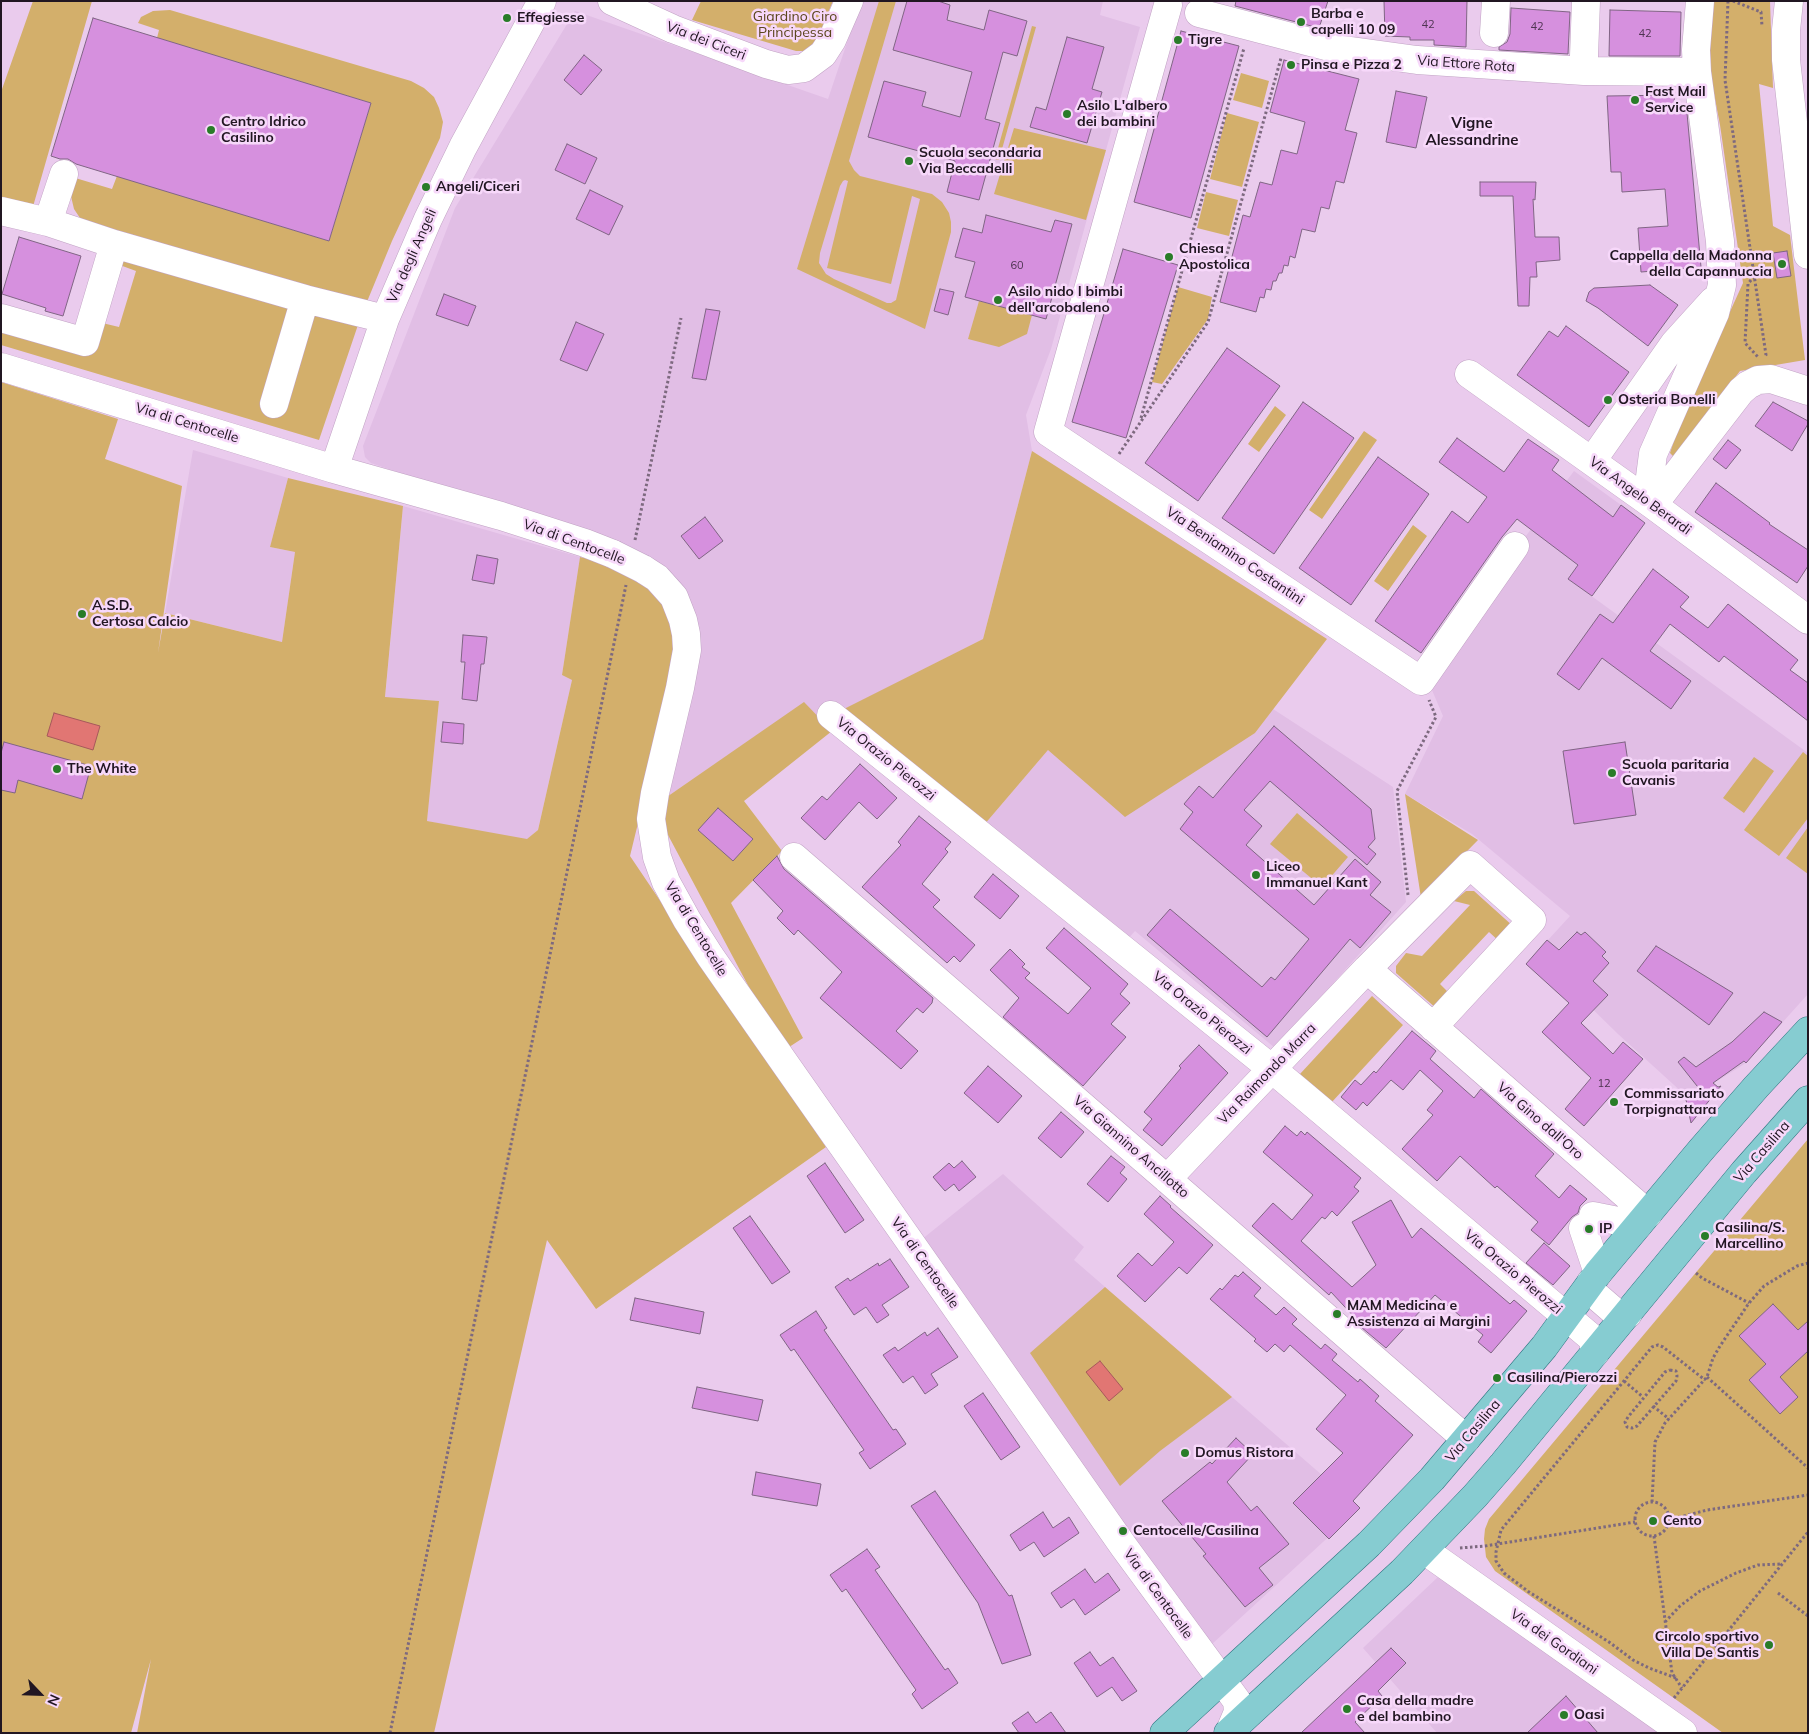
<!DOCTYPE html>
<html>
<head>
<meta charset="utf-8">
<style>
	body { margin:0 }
	#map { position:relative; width:1809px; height:1734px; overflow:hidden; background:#eacbed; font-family:Mulish,sans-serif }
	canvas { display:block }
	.frame { position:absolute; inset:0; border:2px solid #211622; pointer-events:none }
	.north { position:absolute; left:15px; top:1669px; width:50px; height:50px; -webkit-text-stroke:4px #f7d8fa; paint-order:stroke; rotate:114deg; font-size:14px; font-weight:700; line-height:20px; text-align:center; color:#211622 }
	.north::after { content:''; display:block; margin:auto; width:18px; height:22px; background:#211622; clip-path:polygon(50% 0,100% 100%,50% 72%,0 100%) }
</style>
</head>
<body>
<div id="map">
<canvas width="1809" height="1734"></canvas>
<div class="frame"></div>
<div class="north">N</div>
</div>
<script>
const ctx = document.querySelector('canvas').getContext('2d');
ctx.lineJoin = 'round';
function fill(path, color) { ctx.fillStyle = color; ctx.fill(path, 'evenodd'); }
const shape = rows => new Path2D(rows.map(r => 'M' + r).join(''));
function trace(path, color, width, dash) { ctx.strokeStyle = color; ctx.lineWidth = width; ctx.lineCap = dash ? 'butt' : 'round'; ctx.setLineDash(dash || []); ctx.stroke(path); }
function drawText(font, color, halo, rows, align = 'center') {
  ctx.font = font + ' Mulish,sans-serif'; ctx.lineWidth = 5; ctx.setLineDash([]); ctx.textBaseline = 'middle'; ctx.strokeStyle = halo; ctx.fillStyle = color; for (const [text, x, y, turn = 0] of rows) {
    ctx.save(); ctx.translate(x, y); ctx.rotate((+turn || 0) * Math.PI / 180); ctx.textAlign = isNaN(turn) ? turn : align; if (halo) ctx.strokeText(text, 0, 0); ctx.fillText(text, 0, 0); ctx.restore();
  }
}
fill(shape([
	[861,1,1103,1,1100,15,1140,27,1051,349,1026,415,1032,451,983,639,822,721,804,703,661,801,652,560,371,463,365,457,363,446,455,208,575,11,828,99],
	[193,450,288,478,270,547,295,552,282,642,165,613],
	[1574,471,1621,505,1568,579,1808,753,1808,994,1746,1063,1701,1091,1685,1095,1618,1034,1573,990,1564,999,1526,964,1570,916,1472,834,1405,794,1443,716,1429,683,1520,544],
	[403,506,580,557,562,675,572,680,538,830,527,840,490,835,427,821,439,701,385,698],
	[1273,709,1393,787,1406,902,1275,1048,1135,931,1126,941,984,825,1048,750,1255,733],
	[1003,1174,1084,1247,1074,1260,1360,1508,1211,1645,921,1240],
	[1439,1576,1668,1733,1437,1733,1363,1648]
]), '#e1bee5');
fill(shape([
	[33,1,92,1,32,210,1,203,1,92],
	[701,1,833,1,818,37,810,47,804,51,796,51,692,20],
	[879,1,896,1,849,161,854,170,860,176,932,194,942,202,949,213,951,222,951,232,925,329,797,269],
	[845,180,848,181,827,268,891,284,912,196,920,199,896,300,891,303,887,303,834,279,826,274,819,263,820,253,840,186,843,181],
	[1713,1,1770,1,1773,88,1759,84,1773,226,1790,235,1805,360,1740,371,1675,456,1673,456,1670,453,1680,422,1743,283,1720,125,1708,62],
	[170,10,411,81,424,88,434,97,439,108,443,122,440,138,392,241,364,309,82,221,74,209,70,192,72,177,112,189,117,176,329,241,371,103,157,38,159,30,138,23,141,17,153,11],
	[1032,26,1036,27,999,160,995,159],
	[1241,73,1269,81,1262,108,1233,100],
	[1227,113,1259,122,1242,187,1210,179],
	[1014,128,1106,150,1086,220,994,194],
	[1206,192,1238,200,1229,236,1197,228],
	[118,259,307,313,359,322,319,440,1,345,1,326,79,350,98,322,119,327,136,271,117,264],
	[1178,287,1212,297,1208,319,1162,384,1152,382],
	[979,301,1032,315,1027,334,999,347,968,339],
	[1,382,118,419,105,459,182,486,158,653,165,613,282,642,295,552,270,547,288,478,403,506,385,697,439,701,427,821,527,839,538,830,572,680,562,675,580,557,619,566,659,593,678,634,648,782,630,856,826,1147,596,1309,547,1240,434,1733,137,1733,151,1659,131,1733,1,1733],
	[1275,406,1286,415,1259,452,1248,444],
	[1364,431,1377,440,1322,519,1309,510],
	[1032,451,1327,639,1255,733,1125,817,1048,750,984,825,838,712,983,639],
	[1413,525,1427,536,1388,591,1374,581],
	[804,702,832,731,744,801,782,851,731,903,803,1038,783,1051,660,820,661,801],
	[1803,752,1808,756,1808,818,1779,856,1744,830],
	[1754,757,1774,771,1744,813,1723,798],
	[1405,794,1478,840,1421,898],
	[1297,813,1348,857,1322,887,1270,844],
	[1808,827,1808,874,1786,858],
	[1466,891,1474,891,1514,927,1500,942,1489,932,1440,984,1450,994,1437,1009,1396,973,1396,966,1406,953,1422,956,1470,905,1454,901],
	[1372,996,1403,1025,1331,1103,1300,1074],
	[1808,1139,1808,1733,1723,1733,1495,1571,1486,1557,1484,1539,1485,1529,1489,1519],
	[1105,1287,1232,1397,1160,1451,1120,1486,1030,1353]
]), '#d3af6b');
const water = shape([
	[54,713,100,726,93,750,47,736,54,713],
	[1100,1361,1123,1389,1109,1401,1086,1372,1100,1361]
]);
fill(water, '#e17673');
trace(water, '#a7595b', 1);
const building = shape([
	[907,1,938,1,950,5,947,20,984,30,989,10,1027,21,1017,56,1003,52,985,119,1000,123,979,200,947,192,955,161,868,137,884,81,926,92,922,106,960,117,972,72,893,50,907,1],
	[1236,1,1328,1,1319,28,1235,6,1236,1],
	[1384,1,1467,1,1466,47,1434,45,1434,40,1410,40,1410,37,1385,36,1384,1],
	[1511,8,1570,12,1568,54,1499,50,1499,47,1507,42,1510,34,1511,8],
	[1610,10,1681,12,1680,56,1609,56,1610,10],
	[93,18,371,103,329,241,76,164,68,159,60,159,51,156,93,18],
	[1181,31,1239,46,1191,218,1134,202,1181,31],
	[1067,37,1104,47,1092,89,1102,92,1087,143,1030,127,1036,107,1046,110,1067,37],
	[584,55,602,70,581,95,564,80,584,55],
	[1284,60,1359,79,1345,130,1357,133,1344,183,1336,181,1329,209,1321,207,1315,232,1302,229,1295,258,1290,256,1288,266,1284,265,1282,273,1279,273,1276,281,1273,281,1271,290,1266,289,1264,298,1260,297,1256,312,1220,302,1243,215,1250,217,1260,182,1272,185,1281,150,1297,154,1305,122,1270,112,1284,60],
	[1396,91,1427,97,1416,148,1386,142,1396,91],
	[1674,95,1675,113,1687,113,1701,267,1641,272,1638,228,1668,226,1665,189,1622,192,1621,172,1611,172,1607,96,1674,95],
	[567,144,597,158,585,184,555,170,567,144],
	[1480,182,1536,182,1535,200,1533,199,1535,237,1559,237,1560,260,1536,262,1537,277,1530,277,1529,306,1518,306,1513,196,1480,196,1480,182],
	[590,190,623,206,609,235,576,219,590,190],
	[986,215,1051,232,1055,220,1072,224,1046,319,965,297,975,262,955,257,963,228,982,233,986,215],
	[19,237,81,256,63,316,45,311,46,308,2,294,19,237],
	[1123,249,1178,265,1126,438,1072,422,1123,249],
	[1787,251,1791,276,1777,278,1773,253,1787,251],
	[1650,285,1678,305,1648,346,1598,308,1586,301,1589,292,1594,288,1650,285],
	[940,289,954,292,948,315,934,311,940,289],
	[444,294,476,306,468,326,436,315,444,294],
	[706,309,720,311,706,380,692,378,706,309],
	[576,322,604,334,587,371,560,360,576,322],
	[1566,326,1629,372,1589,427,1517,375,1549,331,1558,337,1566,326],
	[1227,348,1280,386,1198,501,1145,463,1227,348],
	[1303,402,1354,438,1274,554,1222,518,1303,402],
	[1773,402,1808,421,1808,424,1792,451,1755,426,1773,402],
	[1457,438,1504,472,1528,439,1559,460,1552,470,1613,517,1621,505,1645,523,1592,596,1568,579,1578,565,1517,519,1502,537,1421,653,1375,621,1452,511,1468,523,1487,497,1439,462,1457,438],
	[1728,440,1741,450,1726,469,1713,459,1728,440],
	[1378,457,1429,494,1351,605,1299,568,1378,457],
	[1716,483,1770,523,1769,524,1808,550,1808,566,1797,583,1695,512,1716,483],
	[705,517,723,541,699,559,681,536,705,517],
	[477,555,498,559,494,584,472,580,477,555],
	[1653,569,1689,597,1680,607,1708,628,1728,604,1798,660,1790,670,1808,683,1808,721,1724,656,1719,662,1670,624,1650,651,1691,681,1671,709,1602,658,1579,690,1557,674,1600,614,1613,623,1653,569],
	[463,635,487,637,484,664,481,664,477,701,462,699,465,662,461,662,463,635],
	[443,722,464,724,463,744,441,742,443,722],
	[1274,726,1371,809,1375,839,1368,847,1376,854,1367,865,1270,781,1244,810,1262,826,1246,845,1314,905,1355,859,1381,882,1370,895,1391,912,1360,948,1350,939,1267,1037,1147,935,1170,909,1262,987,1271,977,1275,980,1309,939,1180,829,1193,812,1184,804,1199,786,1213,798,1274,726],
	[4,742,91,766,82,799,18,780,15,793,1,790,1,753,4,742],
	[1625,742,1636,815,1574,824,1563,751,1625,742],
	[860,764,897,798,877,819,859,802,825,840,801,818,822,796,827,800,860,764],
	[718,808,753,839,733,861,698,830,718,808],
	[919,816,951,842,945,849,948,852,922,884,940,900,933,907,975,945,960,962,954,956,947,963,862,887,901,845,898,842,919,816],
	[777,856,784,869,933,998,932,1003,923,1013,917,1008,896,1031,918,1051,901,1069,820,998,842,972,798,930,794,935,777,918,783,911,753,880,777,856],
	[993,874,1019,896,1000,919,974,897,993,874],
	[1064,928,1128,984,1120,994,1130,1003,1111,1024,1126,1037,1083,1086,1003,1017,1019,998,990,970,1010,949,1025,964,1022,967,1030,973,1025,978,1068,1014,1091,988,1046,948,1064,928],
	[1577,932,1581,935,1585,932,1606,952,1602,956,1609,963,1593,981,1608,995,1581,1023,1613,1054,1623,1042,1643,1059,1584,1126,1565,1109,1591,1078,1542,1032,1569,1003,1526,964,1547,940,1559,950,1577,932],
	[1656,946,1733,993,1709,1025,1637,971,1656,946],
	[1764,1012,1782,1022,1746,1063,1744,1061,1713,1083,1718,1087,1721,1086,1691,1123,1685,1095,1701,1091,1678,1062,1684,1057,1696,1067,1732,1042,1764,1012],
	[1412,1031,1436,1051,1430,1059,1474,1098,1481,1089,1554,1154,1535,1176,1559,1198,1570,1185,1587,1199,1580,1206,1578,1213,1572,1217,1549,1245,1531,1230,1538,1222,1497,1186,1495,1188,1460,1156,1437,1181,1402,1149,1433,1115,1427,1110,1443,1091,1420,1070,1403,1090,1391,1080,1367,1106,1363,1102,1356,1110,1341,1097,1355,1080,1361,1085,1374,1071,1376,1073,1412,1031],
	[1199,1045,1228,1073,1162,1146,1143,1130,1152,1119,1144,1112,1181,1068,1179,1066,1199,1045],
	[988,1066,1022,1096,998,1123,964,1093,988,1066],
	[1061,1112,1084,1132,1061,1158,1038,1138,1061,1112],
	[1285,1126,1297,1136,1301,1131,1305,1135,1307,1132,1361,1178,1354,1187,1359,1191,1337,1216,1332,1211,1325,1219,1322,1217,1301,1241,1352,1287,1376,1265,1352,1222,1391,1200,1412,1238,1421,1228,1510,1304,1514,1300,1527,1311,1491,1353,1478,1342,1483,1335,1435,1295,1386,1348,1355,1322,1357,1320,1331,1292,1329,1295,1252,1226,1273,1203,1292,1220,1313,1195,1263,1152,1285,1126],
	[1111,1156,1125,1167,1120,1173,1127,1179,1108,1202,1087,1184,1111,1156],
	[962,1161,976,1177,959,1191,954,1184,945,1191,933,1177,949,1163,954,1168,962,1161],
	[825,1163,864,1220,845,1233,807,1176,825,1163],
	[1160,1196,1171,1206,1170,1207,1213,1245,1187,1274,1179,1267,1145,1302,1117,1276,1138,1253,1152,1266,1174,1242,1144,1214,1160,1196],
	[750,1216,790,1272,772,1284,733,1228,750,1216],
	[1544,1243,1570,1266,1553,1285,1526,1263,1544,1243],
	[890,1259,909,1287,882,1305,889,1315,877,1323,866,1307,854,1315,835,1287,848,1278,850,1281,878,1263,879,1266,890,1259],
	[1243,1272,1261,1288,1254,1296,1276,1315,1284,1307,1297,1319,1292,1324,1321,1349,1325,1344,1337,1354,1332,1360,1358,1382,1360,1379,1379,1396,1375,1401,1413,1435,1353,1501,1360,1508,1329,1539,1293,1503,1343,1453,1316,1429,1346,1395,1290,1345,1284,1352,1275,1344,1267,1352,1254,1341,1256,1339,1210,1299,1220,1288,1222,1290,1235,1275,1238,1277,1243,1272],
	[635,1298,704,1312,700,1334,630,1320,635,1298],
	[1773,1304,1798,1330,1808,1321,1808,1351,1780,1377,1798,1397,1780,1414,1749,1380,1766,1364,1739,1336,1773,1304],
	[816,1311,827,1328,824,1330,893,1430,896,1429,906,1444,870,1469,859,1453,864,1450,794,1349,791,1351,780,1335,816,1311],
	[938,1328,958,1357,931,1374,938,1385,925,1394,913,1376,903,1383,883,1355,895,1347,898,1351,925,1332,927,1336,938,1328],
	[697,1387,763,1400,758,1421,692,1408,697,1387],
	[983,1393,1020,1447,1001,1460,964,1406,983,1393],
	[1236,1438,1253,1454,1227,1482,1251,1511,1257,1506,1289,1544,1259,1568,1273,1585,1245,1607,1203,1556,1206,1554,1162,1501,1210,1462,1212,1464,1236,1438],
	[756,1472,821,1484,817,1506,752,1495,756,1472],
	[935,1491,1009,1596,1012,1595,1031,1655,1002,1664,978,1603,911,1506,935,1491],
	[1043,1512,1053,1528,1069,1517,1079,1533,1044,1557,1034,1542,1020,1551,1010,1535,1043,1512],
	[867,1549,880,1567,875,1570,945,1670,948,1668,958,1683,922,1709,912,1694,916,1690,846,1589,842,1592,830,1575,867,1549],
	[1085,1569,1095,1583,1108,1573,1120,1590,1085,1615,1074,1599,1061,1608,1051,1593,1085,1569],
	[1391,1648,1406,1663,1378,1691,1382,1696,1355,1722,1365,1733,1301,1733,1391,1648],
	[1090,1652,1100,1666,1113,1657,1137,1691,1122,1701,1112,1687,1097,1697,1074,1663,1090,1652],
	[1566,1696,1598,1733,1527,1733,1566,1696],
	[1028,1712,1036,1723,1051,1712,1066,1733,1019,1733,1012,1723,1028,1712]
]);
fill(building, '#d690de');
trace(building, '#806584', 1);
const minor = shape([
	[612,1,673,29,766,64,788,70,804,68,823,54,832,40,849,1],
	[1789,1,1786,30,1786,60,1808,255],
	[1168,5,1048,432,1421,681,1515,546],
	[1199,13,1337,49,1417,60,1584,71,1697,72],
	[1494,33,1496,1],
	[1584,56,1586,1],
	[1,211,48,222,114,244,305,299,385,319],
	[48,222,64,174],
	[1,318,85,342,114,244],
	[1,367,334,469,501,516,585,543,613,554],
	[1469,374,1653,505,1808,620],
	[274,404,305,299],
	[1592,461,1674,344,1713,301],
	[334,469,385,319,428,219,463,147,542,1],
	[1653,505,1650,477,1653,454,1715,313,1722,285,1720,241,1697,72,1696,50,1700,1],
	[1653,505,1741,391,1748,385,1758,380,1771,379,1808,391],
	[643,569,657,578,674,597,683,620,686,634,687,650,680,688,655,793,651,819,657,857,666,882,687,920,710,956,786,1065,1124,1547,1237,1701,1238,1712,1230,1731],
	[831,715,1272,1069,1593,1339,1595,1353],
	[794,857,1167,1179,1466,1439],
	[1433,1027,1532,920,1470,865,1367,969,1648,1214],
	[1167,1179,1367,969],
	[1593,1216,1638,1225],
	[1583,1228,1598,1273],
	[1591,1282,1590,1287,1593,1293,1615,1312,1620,1315,1628,1314],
	[1424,1550,1683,1733]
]);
const major = shape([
	[1164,1733,1369,1544,1432,1479,1544,1347,1598,1273,1701,1150,1756,1087,1808,1031],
	[1228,1733,1402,1572,1475,1496,1503,1464,1744,1172,1808,1100]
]);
trace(minor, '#c1a3c4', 29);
trace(major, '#2e7680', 29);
trace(shape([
	[1728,1,1725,80,1766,355,1764,357],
	[1733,1,1761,12,1762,26],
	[1754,276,1748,284,1745,343,1758,357],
	[1141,418,1244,48],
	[1119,454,1208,322,1281,58],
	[635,540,681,318],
	[1408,895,1397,791,1436,717,1429,700],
	[1696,1273,1702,1278,1749,1303],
	[1670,1370,1676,1371,1677,1376,1676,1381,1637,1426,1632,1428,1627,1427,1625,1422,1628,1417,1665,1372,1670,1370],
	[1707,1377,1808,1468],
	[1624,1381,1643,1397],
	[1653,1406,1669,1419],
	'1635 1519a17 17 0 1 1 34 0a17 17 0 1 1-34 0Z',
	[1652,1502,1655,1442,1665,1423,1707,1377,1713,1358,1720,1346,1749,1303,1764,1286,1797,1266,1808,1263],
	[1669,1520,1707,1510,1808,1495],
	[1654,1536,1672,1673,1682,1688],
	[1460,1548,1485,1546,1635,1522],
	[1778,1593,1808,1616],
	[1665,1622,1680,1606,1700,1591,1736,1573,1758,1565,1781,1564],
	[1676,1678,1649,1668,1633,1660,1609,1642,1529,1592,1504,1573,1496,1561,1496,1552,1501,1530,1652,1347,1658,1345,1663,1347,1705,1380],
	[1674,1698,1808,1532],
	[390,1733,626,585]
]), '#7d697f', 3, [2.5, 2.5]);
trace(minor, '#fff', 28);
trace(major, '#86ccd1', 28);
const minorBridge = shape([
	[613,554,643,569]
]);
trace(minorBridge, '#c1a3c4', 29, []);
trace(minorBridge, '#fff', 28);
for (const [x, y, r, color] of [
	[507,18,5,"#297c28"],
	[1301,22,5,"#297c28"],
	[1178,40,5,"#297c28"],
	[1291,65,5,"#297c28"],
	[1635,100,5,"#297c28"],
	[1067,114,5,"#297c28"],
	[211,130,5,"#297c28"],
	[909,161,5,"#297c28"],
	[426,187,5,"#297c28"],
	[1169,257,5,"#297c28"],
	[1782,264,5,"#297c28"],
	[998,300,5,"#297c28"],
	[1608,400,5,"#297c28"],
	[82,614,5,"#297c28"],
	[57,769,5,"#297c28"],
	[1612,773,5,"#297c28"],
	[1256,875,5,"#297c28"],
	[1614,1102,5,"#297c28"],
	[1589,1229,5,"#297c28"],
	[1705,1236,5,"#297c28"],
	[1337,1314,5,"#297c28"],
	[1497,1378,5,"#297c28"],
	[1185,1453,5,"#297c28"],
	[1653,1521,5,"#297c28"],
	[1123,1531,5,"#297c28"],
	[1769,1645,5,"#297c28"],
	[1347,1709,5,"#297c28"],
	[1564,1715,5,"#297c28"]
]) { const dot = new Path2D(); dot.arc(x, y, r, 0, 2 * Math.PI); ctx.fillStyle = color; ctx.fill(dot); trace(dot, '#f7d8fa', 2); }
drawText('11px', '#4e3451', null, [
	["42",1428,25],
	["42",1537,27],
	["42",1645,34],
	["60",1017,266],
	["12",1604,1084]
]);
drawText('bold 14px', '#211622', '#f7d8fa', [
	["Barba e",1311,14],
	["capelli 10 09",1311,30],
	["Effegiesse",517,18],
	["Tigre",1188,40],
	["Pinsa e Pizza 2",1301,65],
	["Fast Mail",1645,92],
	["Service",1645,108],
	["Asilo L'albero",1077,106],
	["dei bambini",1077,122],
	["Centro Idrico",221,122],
	["Casilino",221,138],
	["Scuola secondaria",919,153],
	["Via Beccadelli",919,169],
	["Angeli/Ciceri",436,187],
	["Chiesa",1179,249],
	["Apostolica",1179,265],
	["Cappella della Madonna",1772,256,"right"],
	["della Capannuccia",1772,272,"right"],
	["Asilo nido I bimbi",1008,292],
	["dell'arcobaleno",1008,308],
	["Osteria Bonelli",1618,400],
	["A.S.D.",92,606],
	["Certosa Calcio",92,622],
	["Scuola paritaria",1622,765],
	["Cavanis",1622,781],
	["The White",67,769],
	["Liceo",1266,867],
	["Immanuel Kant",1266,883],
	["Commissariato",1624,1094],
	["Torpignattara",1624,1110],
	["Casilina/S.",1715,1228],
	["Marcellino",1715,1244],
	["IP",1599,1229],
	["MAM Medicina e",1347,1306],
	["Assistenza ai Margini",1347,1322],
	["Casilina/Pierozzi",1507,1378],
	["Domus Ristora",1195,1453],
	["Cento",1663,1521],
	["Centocelle/Casilina",1133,1531],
	["Circolo sportivo",1759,1637,"right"],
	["Villa De Santis",1759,1653,"right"],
	["Casa della madre",1357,1701],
	["e del bambino",1357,1717],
	["Oasi",1574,1715]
], 'left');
drawText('14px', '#5b461c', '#f7d8fa', [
	["Giardino Ciro",795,17],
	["Principessa",795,33]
]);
drawText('14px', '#211622', '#f7d8fa', [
	["Via dei Ciceri",706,41,21],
	["Via Ettore Rota",1466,64,4],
	["Via degli Angeli",412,256,-66],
	["Via di Centocelle",187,423,17],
	["Via Angelo Berardi",1640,496,36],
	["Via di Centocelle",574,542,20],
	["Via Beniamino Costantini",1235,556,34],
	["Via Orazio Pierozzi",886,759,39],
	["Via di Centocelle",696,929,59],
	["Via Orazio Pierozzi",1202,1013,39],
	["Via Raimondo Marra",1267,1074,-46],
	["Via Gino dall'Oro",1540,1121,41],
	["Via Giannino Ancillotto",1131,1147,41],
	["Via Casilina",1762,1152,-49],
	["Via di Centocelle",925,1263,55],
	["Via Orazio Pierozzi",1513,1272,40],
	["Via Casilina",1473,1431,-50],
	["Via di Centocelle",1158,1594,54],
	["Via dei Gordiani",1554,1642,35]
]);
drawText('bold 15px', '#211622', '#f7d8fa', [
	["Vigne",1472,123],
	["Alessandrine",1472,140]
]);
</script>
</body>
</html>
